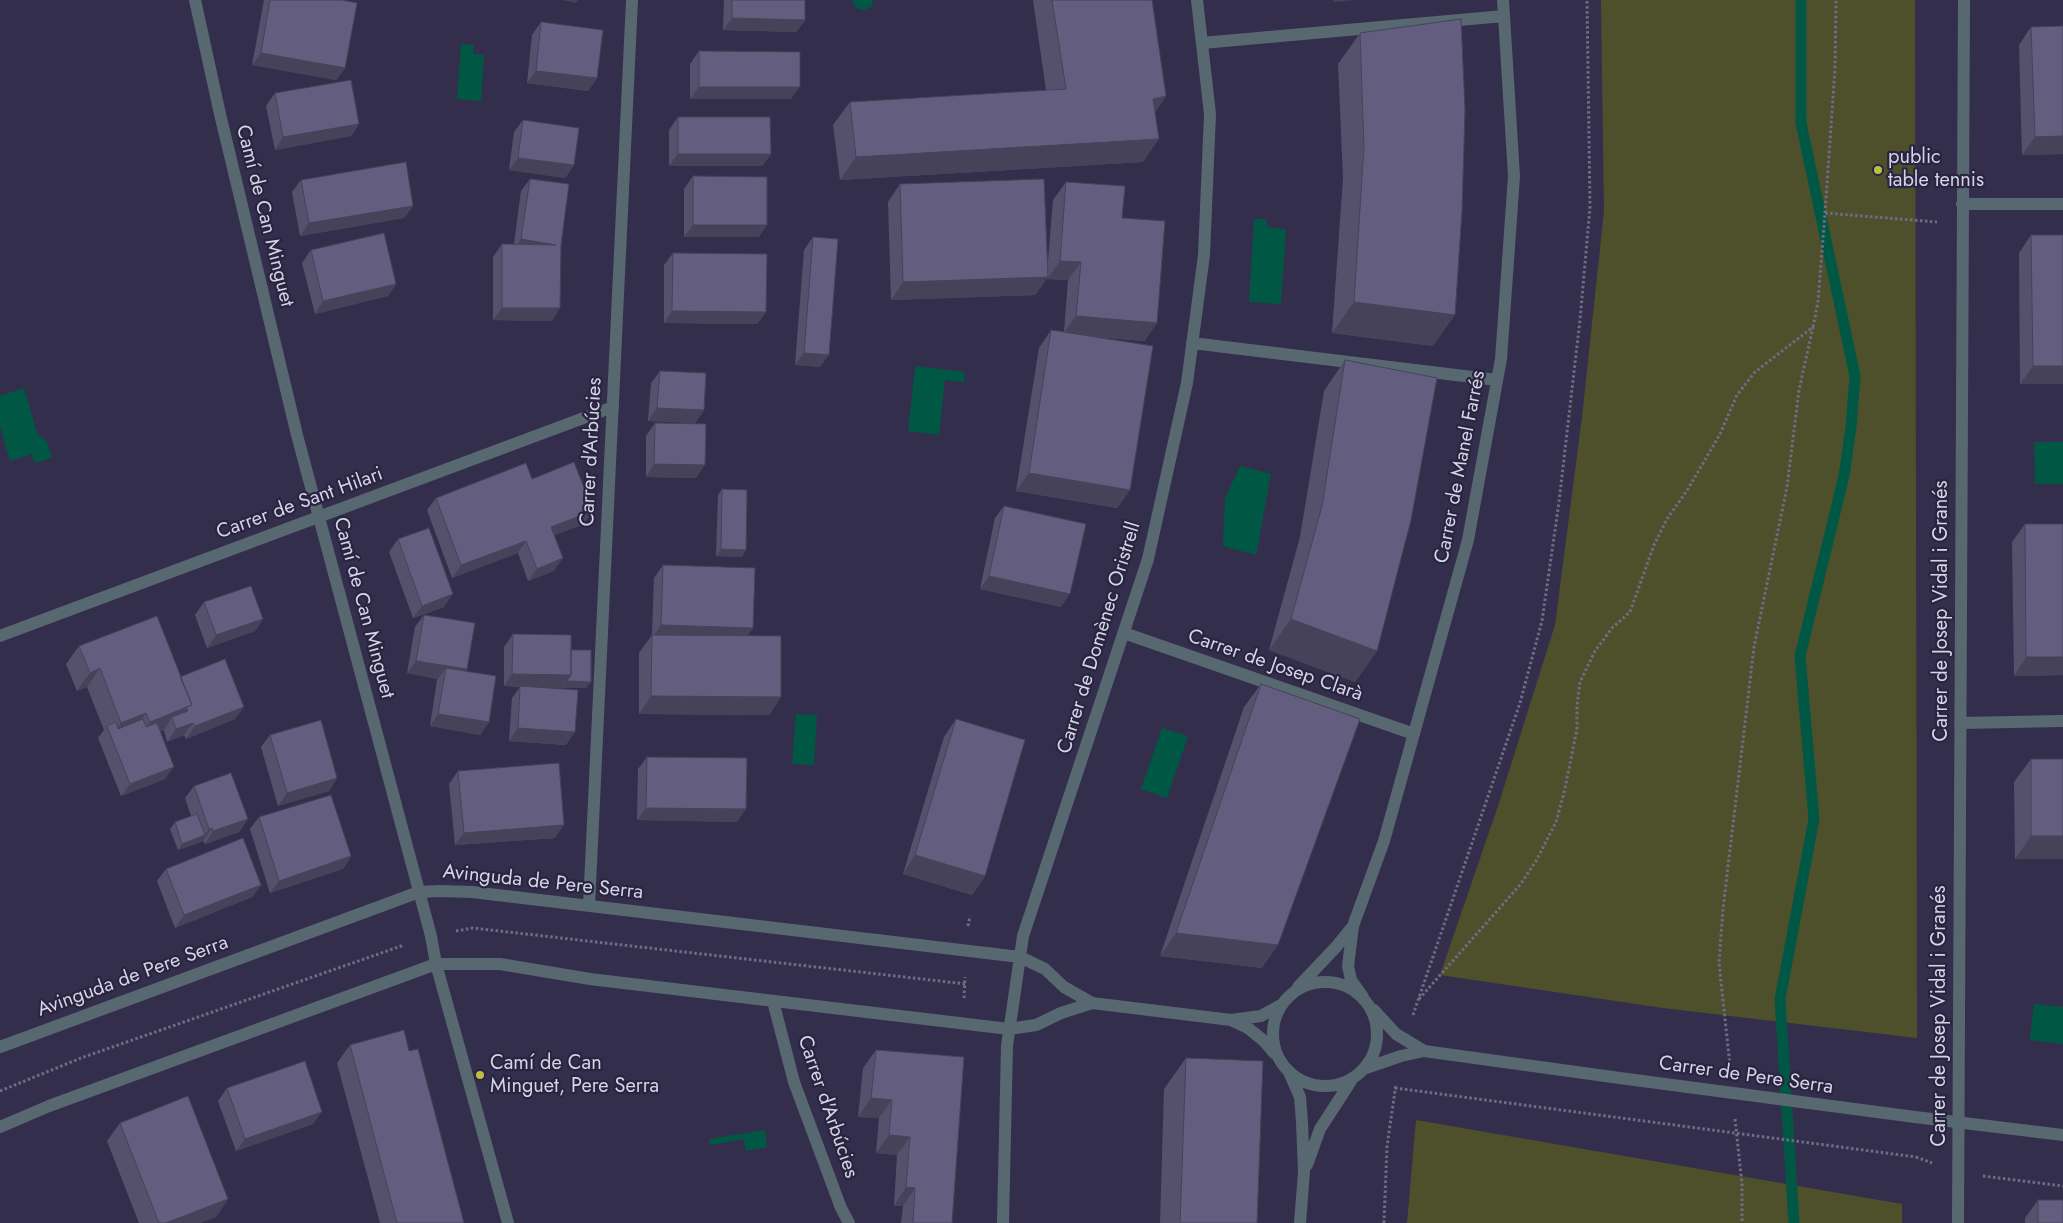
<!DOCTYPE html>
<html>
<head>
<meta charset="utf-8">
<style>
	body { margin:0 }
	canvas { display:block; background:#332e4b }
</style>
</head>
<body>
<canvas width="2063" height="1223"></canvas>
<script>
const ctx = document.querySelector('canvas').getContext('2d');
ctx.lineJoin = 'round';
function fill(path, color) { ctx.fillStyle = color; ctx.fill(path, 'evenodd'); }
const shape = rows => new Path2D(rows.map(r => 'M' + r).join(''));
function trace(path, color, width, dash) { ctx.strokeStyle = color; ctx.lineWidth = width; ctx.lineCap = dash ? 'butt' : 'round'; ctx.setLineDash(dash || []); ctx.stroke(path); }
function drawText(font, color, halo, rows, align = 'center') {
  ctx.font = font + ' Jost,sans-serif'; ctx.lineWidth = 4.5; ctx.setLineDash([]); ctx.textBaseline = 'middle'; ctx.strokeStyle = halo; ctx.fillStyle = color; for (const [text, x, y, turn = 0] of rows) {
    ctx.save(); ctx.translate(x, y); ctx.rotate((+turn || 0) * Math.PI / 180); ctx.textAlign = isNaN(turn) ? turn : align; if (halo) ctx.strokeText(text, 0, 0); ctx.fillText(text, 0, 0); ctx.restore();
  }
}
fill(shape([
	[1601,0,1915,0,1917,1038,1663,1008,1440,975,1498,806,1555,625,1582,417,1604,211],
	[1416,1120,1902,1204,1902,1223,1407,1223]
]), '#4e502c');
fill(shape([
	[852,0,873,0,872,6,864,10,856,8],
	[461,44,474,45,473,54,484,55,481,101,457,99],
	[1254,219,1266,219,1267,227,1286,229,1281,304,1249,302],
	[915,366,965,372,964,382,945,380,939,435,908,431],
	[24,388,37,433,47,442,52,458,35,463,32,454,10,461,0,426,0,396],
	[2034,442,2063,442,2063,484,2035,484],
	[1240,466,1271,474,1256,555,1223,546,1225,499],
	[796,714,817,715,814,765,792,764],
	[1162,728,1188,736,1167,798,1141,789],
	[2034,1004,2063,1007,2063,1044,2030,1040],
	[765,1130,767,1147,746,1151,744,1139,710,1145,709,1139]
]), '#005844');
trace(shape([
	[1794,1223,1780,999,1814,819,1800,656,1844,476,1851,427,1855,376,1801,123,1801,0]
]), '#005844', 11);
trace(shape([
	[1825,213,1835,69,1836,0],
	[1813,327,1818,302,1825,213,1937,222],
	[968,926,970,916],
	[456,931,473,928,966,984],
	[964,998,965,977],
	[1419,999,1520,885,1536,861,1556,822,1564,793,1577,729,1577,705,1580,682,1595,651,1612,628,1630,612,1654,545,1667,519,1688,489,1720,434,1737,395,1755,372,1813,327,1799,390,1787,487,1754,647,1723,909,1719,963,1730,1066],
	[1413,1015,1520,703,1542,621,1559,502,1580,320,1590,207,1587,0],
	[0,1091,81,1058,404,945],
	[1735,1119,1742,1184,1742,1223],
	[1916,1157,1932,1163],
	[1983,1176,2063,1186],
	[1384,1223,1387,1146,1396,1084]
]), '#706c85', 3, [2.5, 2.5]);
trace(shape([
	[195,0,220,114,297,435,431,936,436,964,508,1223],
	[1202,43,1504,16],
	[1962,204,2063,204],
	[1192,343,1497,380],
	[1124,633,1414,734],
	[0,636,613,407],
	[1960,723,2063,721],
	[589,906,632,0],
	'1273 1034a52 52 0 1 1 104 0a52 52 0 1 1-104 0Z',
	[1298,987,1336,947,1353,926],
	[1363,997,1351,980,1348,966,1353,926,1384,841,1468,540,1501,359,1514,176,1503,0],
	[773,1001,794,1082,841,1208,849,1223],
	[1374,1010,1396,1034,1424,1051],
	[1231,1020,1248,1028,1264,1041,1274,1053],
	[0,1047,419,892,440,891,472,892,1020,957,1045,969,1064,987,1092,1003,1231,1020,1261,1016,1281,1005],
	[1366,1068,1401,1056,1424,1051,1627,1079],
	[1289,1072,1300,1097,1302,1122,1304,1172,1300,1223],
	[1915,1117,2063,1135],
	[0,1127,49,1106,436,964,500,964,590,979,1009,1029,1036,1025,1061,1013,1092,1003],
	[1307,1165,1320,1129,1351,1081],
	[1003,1223,1007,1046,1023,936,1148,559,1187,383,1204,255,1210,114,1197,0],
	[1958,1223,1964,0]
]), '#586870', 12);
trace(shape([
	[1395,1088,1916,1157]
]), '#706c85', 3, [2.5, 2.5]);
trace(shape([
	[1627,1079,1915,1117]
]), '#586870', 12);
fill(shape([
	[264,0,342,0,345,68,336,80,252,65],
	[724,0,805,0,805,20,796,32,723,30],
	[1033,0,1152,0,1166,96,1155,112,1143,162,840,180,833,125,850,102,1046,90],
	[541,22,597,78,588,91,527,83,532,35],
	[2031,27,2063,154,2022,155,2019,45],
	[1360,33,1433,346,1332,333,1343,178,1338,64],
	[699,51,791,99,690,99,690,64],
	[275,93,359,124,351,136,275,150,266,106],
	[678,117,771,154,762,166,669,166,669,130],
	[523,120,574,165,565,178,509,170,514,132],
	[693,176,759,237,684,237,684,189],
	[530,179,561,245,552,321,493,320,493,257,502,244,514,244,521,191],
	[301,180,413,206,404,218,300,236,292,192],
	[1066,182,1122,218,1145,341,1095,337,1130,490,1117,508,1016,491,1039,348,1051,330,1064,332,1068,280,1047,279,1047,278,1035,295,891,300,888,202,900,184,1047,273,1053,200],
	[2031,235,2063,235,2063,384,2020,384,2019,253],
	[813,237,820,367,795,365,804,250],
	[311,250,396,284,388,296,315,314,302,263],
	[673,253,766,312,757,324,664,323,664,265],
	[1345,360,1377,651,1355,682,1269,650,1300,537,1324,391],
	[660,371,704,410,695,423,648,421,651,383],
	[655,423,696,478,646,477,646,436],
	[532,479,584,524,554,535,554,571,528,581,518,553,452,578,427,510,436,498],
	[722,489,742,557,716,556,718,495],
	[1004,506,1061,607,980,589,995,518],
	[2025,524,2063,675,2014,676,2012,542],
	[398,539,444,607,413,618,389,552],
	[663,565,753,628,747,636,781,697,769,715,639,714,639,653,652,635,654,578],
	[204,602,263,619,255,631,207,648,195,615],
	[424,615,467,669,466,671,489,722,480,735,430,726,437,680,438,679,407,673,415,627],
	[513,634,571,650,591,682,586,688,563,688,563,687,562,688,541,687,566,745,509,741,512,698,520,687,504,686,504,647],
	[79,646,180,677,244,707,235,719,186,739,184,735,167,742,164,730,160,731,165,779,121,796,98,738,104,730,87,687,77,691,66,664],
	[1261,684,1262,968,1160,956,1244,707],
	[956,719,985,876,972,895,903,874,944,737],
	[270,735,337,778,329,791,278,806,261,747],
	[647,757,737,822,637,820,638,769],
	[2031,759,2063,759,2063,859,2015,859,2014,782],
	[458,771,555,838,455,845,449,784],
	[194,786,248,819,239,832,205,844,203,841,178,850,170,829,175,822,191,816,185,798],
	[259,817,351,856,343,869,270,893,250,829],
	[166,869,261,885,252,897,175,928,157,881],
	[350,1045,409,1051,464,1223,380,1223,337,1063],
	[876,1050,952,1223,901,1223,903,1206,894,1206,897,1155,876,1153,879,1118,858,1117,863,1068],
	[1186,1058,1257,1223,1160,1223,1164,1089],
	[227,1088,313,1124,236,1151,218,1101],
	[120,1123,228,1199,216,1217,200,1223,139,1223,107,1141],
	[2038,1200,2063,1223,2025,1223,2025,1218]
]), '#55516d');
fill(shape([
	[562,0,578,0,576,3],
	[1334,0,1356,0,1332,2],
	[732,18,805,20,796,32,723,30],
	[261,53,345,68,336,80,252,65],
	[536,71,597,78,588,91,527,83],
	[699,87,800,87,791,99,690,99],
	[1166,96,1150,119,1153,99],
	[359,124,351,136,275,150,283,137],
	[2063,136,2063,154,2022,155,2035,137],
	[1159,139,1143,162,840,180,856,157],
	[678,154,771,154,762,166,669,166],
	[518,158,574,165,565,178,509,170],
	[413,206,404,218,300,236,309,223],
	[693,225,767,225,759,237,684,237],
	[521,239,556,245,513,251],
	[1060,261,1081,262,1068,280,1047,279],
	[1048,277,1035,295,891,300,903,282],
	[396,284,388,296,315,314,323,301],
	[1354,302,1455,315,1433,346,1332,333],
	[502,308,560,308,552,321,493,320],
	[672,311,766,312,757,324,664,323],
	[1076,316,1157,323,1145,341,1063,334],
	[804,353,829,355,820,367,795,365],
	[2033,366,2063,366,2063,384,2020,384],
	[657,408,704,410,695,423,648,421],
	[654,464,705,465,696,478,646,477],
	[1029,473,1130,490,1117,508,1016,491],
	[593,511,584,524,542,540,551,527],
	[526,541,518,553,452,578,461,565],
	[721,549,746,550,742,557,716,556],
	[563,558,554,571,528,581,537,569],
	[989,576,1070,594,1061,607,980,589],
	[453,594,444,607,413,618,422,606],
	[263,619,255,631,207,648,216,635],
	[1291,619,1377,651,1355,682,1269,650],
	[661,625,753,628,744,640,652,638],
	[2026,657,2063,657,2063,675,2014,676],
	[416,661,467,669,458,682,446,668,438,679,407,673],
	[100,668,87,687,77,691,90,673],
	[512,674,571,675,562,688,504,686],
	[567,681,591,682,586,688,563,688],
	[651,696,781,697,769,715,639,714],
	[192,705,179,724,172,717,164,730,137,740,150,722],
	[244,707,235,719,186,739,195,726],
	[146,713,134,732,111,737,121,723],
	[438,714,489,722,480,735,430,726],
	[193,723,184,735,167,742,176,729],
	[518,728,575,732,566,745,509,741],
	[174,767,165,779,121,796,130,784],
	[337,778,329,791,278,806,287,793],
	[646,808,746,809,737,822,637,820],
	[248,819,239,832,205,844,213,831],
	[564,825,555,838,455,845,464,833],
	[212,828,203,841,178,850,182,844,205,835,209,829],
	[2031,836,2063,836,2063,859,2015,859],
	[915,855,985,876,972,895,903,874],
	[351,856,343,869,270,893,279,881],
	[261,885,252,897,175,928,184,915],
	[1176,933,1278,945,1262,968,1160,956],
	[871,1098,892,1100,879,1118,858,1117],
	[322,1112,313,1124,236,1151,245,1139],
	[889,1135,910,1137,897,1155,876,1153],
	[906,1187,915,1188,903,1206,894,1206],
	[228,1199,216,1217,200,1223,166,1223]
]), '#454259');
const building = shape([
	[270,0,342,0,357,3,345,68,261,53,270,0],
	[732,0,805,0,805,20,732,18,732,0],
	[1052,0,1152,0,1166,96,1153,99,1159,139,856,157,850,102,1066,89,1052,0],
	[1461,19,1465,110,1462,211,1455,315,1354,302,1364,147,1360,33,1461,19],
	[541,22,603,30,597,78,536,71,541,22],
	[2063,26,2063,136,2035,137,2031,27,2063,26],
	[699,51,800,52,800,87,699,87,699,51],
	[351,80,359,124,283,137,275,93,351,80],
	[678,117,770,117,771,154,678,154,678,117],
	[523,120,579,128,574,165,518,158,523,120],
	[406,162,413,206,309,223,301,180,406,162],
	[693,176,767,177,767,225,693,225,693,176],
	[530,179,569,184,561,245,560,308,502,308,502,244,556,245,521,239,530,179],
	[1044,179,1048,277,903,282,900,184,1044,179],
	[1066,182,1125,186,1122,218,1165,221,1157,323,1076,316,1081,262,1060,261,1066,182],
	[384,233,396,284,323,301,311,250,384,233],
	[2031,235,2063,235,2063,366,2033,366,2031,235],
	[813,237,838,239,829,355,804,353,813,237],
	[673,253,767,254,766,312,672,311,673,253],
	[1051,330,1153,346,1130,490,1029,473,1051,330],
	[1345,360,1437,378,1411,520,1377,651,1291,619,1322,506,1345,360],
	[660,371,706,373,704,410,657,408,660,371],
	[655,423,706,424,705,465,654,464,655,423],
	[574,462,593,511,551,527,563,558,537,569,526,541,461,565,436,498,526,463,532,479,574,462],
	[722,489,747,490,746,550,721,549,722,489],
	[1004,506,1086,524,1070,594,989,576,1004,506],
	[2025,524,2063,524,2063,657,2026,657,2025,524],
	[429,528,453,594,422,606,398,539,429,528],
	[663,565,755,568,753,628,661,625,663,565],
	[251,586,263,619,216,635,204,602,251,586],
	[424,615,475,623,467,669,416,661,424,615],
	[157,616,192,705,150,722,146,713,121,723,100,668,90,673,79,646,157,616],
	[513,634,571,635,571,675,512,674,513,634],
	[652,635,781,636,781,697,651,696,652,635],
	[571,650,591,650,591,682,567,681,571,675,571,650],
	[225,659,244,707,195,726,193,723,176,729,172,717,188,711,186,707,192,705,180,677,225,659],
	[446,668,496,676,489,722,438,714,446,668],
	[1261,684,1360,719,1278,945,1176,933,1261,684],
	[520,686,578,690,575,732,518,728,520,686],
	[143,719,146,727,157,723,174,767,130,784,107,726,116,722,118,729,143,719],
	[956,719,1025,740,985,876,915,855,956,719],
	[321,720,337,778,287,793,270,735,321,720],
	[647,757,747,758,746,809,646,808,647,757],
	[2031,759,2063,759,2063,836,2031,836,2031,759],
	[559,763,564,825,464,833,458,771,559,763],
	[231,773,248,819,213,831,212,828,209,829,194,786,231,773],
	[331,795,351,856,279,881,259,817,331,795],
	[197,814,205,835,182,844,175,822,197,814],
	[243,838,261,885,184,915,166,869,243,838],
	[404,1030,409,1051,418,1049,464,1223,397,1223,350,1045,404,1030],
	[876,1050,964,1057,952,1223,913,1223,915,1188,906,1187,910,1137,889,1135,892,1100,871,1098,876,1050],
	[1186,1058,1263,1061,1257,1223,1180,1223,1186,1058],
	[305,1061,322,1112,245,1139,227,1088,305,1061],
	[188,1096,228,1199,166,1223,159,1223,120,1123,188,1096],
	[2038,1200,2063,1200,2063,1223,2038,1223,2038,1200]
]);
fill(building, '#635e7f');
trace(building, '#454259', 1);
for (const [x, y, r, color] of [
	[1878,170,5,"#bcbf43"],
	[480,1075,5,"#bcbf43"]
]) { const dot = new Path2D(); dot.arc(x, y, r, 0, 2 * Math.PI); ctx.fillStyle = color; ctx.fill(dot); trace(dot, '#292440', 2); }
drawText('20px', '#d5d3e6', '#292440', [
	["public",1888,158],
	["table tennis",1888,181],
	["Camí de Can",490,1064],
	["Minguet, Pere Serra",490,1087]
], 'left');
drawText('20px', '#d5d3e6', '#292440', [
	["Camí de Can Minguet",264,216,76],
	["Carrer d'Arbúcies",592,452,-87],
	["Carrer de Manel Farrés",1461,467,-79],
	["Carrer de Sant Hilari",300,504,-20],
	["Camí de Can Minguet",363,608,75],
	["Carrer de Josep Vidal i Granés",1942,611,-90],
	["Carrer de Domènec Oristrell",1100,638,-73],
	["Carrer de Josep Clarà",1275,666,19],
	["Avinguda de Pere Serra",543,883,6],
	["Avinguda de Pere Serra",133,977,-20],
	["Carrer de Josep Vidal i Granés",1940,1016,-90],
	["Carrer de Pere Serra",1746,1076,8],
	["Carrer d'Arbúcies",827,1107,71]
]);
</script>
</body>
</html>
